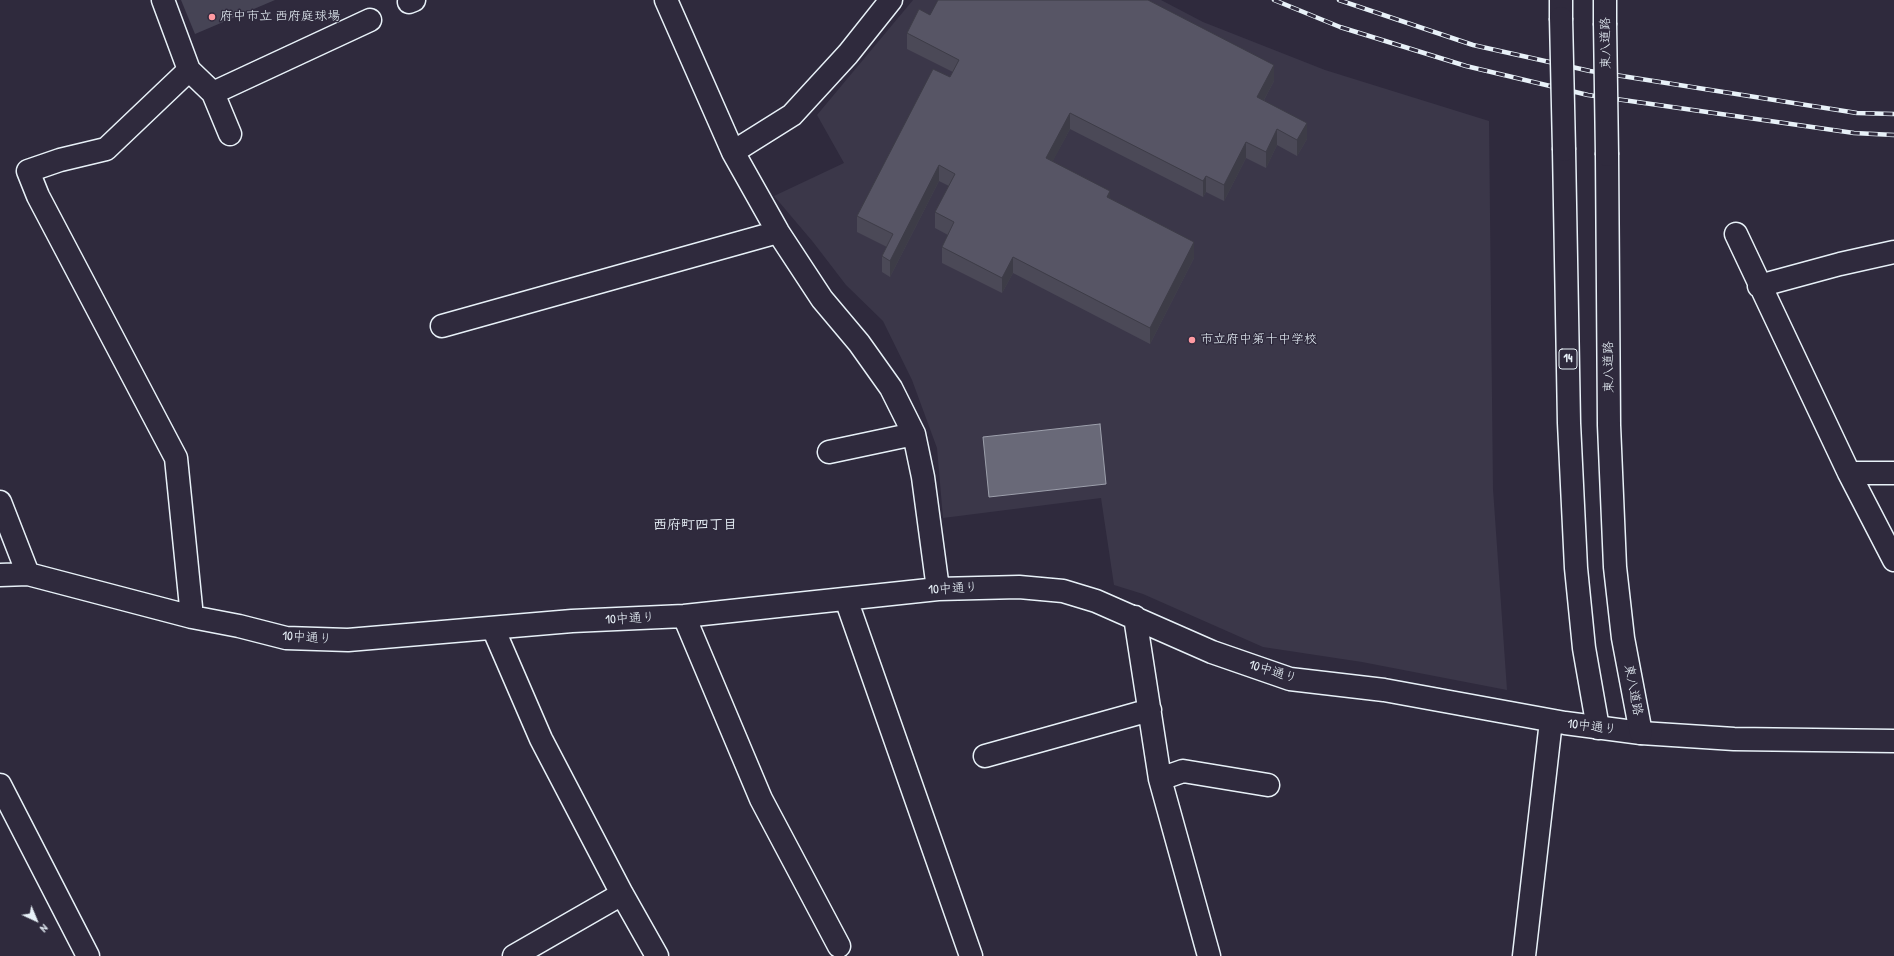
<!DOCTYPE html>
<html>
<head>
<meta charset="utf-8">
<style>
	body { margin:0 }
	#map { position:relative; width:1894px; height:956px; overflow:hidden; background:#2f2a3d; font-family:"Patrick Hand",sans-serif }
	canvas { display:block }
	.north { position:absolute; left:16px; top:900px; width:40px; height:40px; -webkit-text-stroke:3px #2f2a3d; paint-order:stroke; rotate:136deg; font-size:11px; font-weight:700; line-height:16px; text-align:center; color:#e8f1f8 }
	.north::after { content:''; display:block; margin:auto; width:14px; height:18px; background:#e8f1f8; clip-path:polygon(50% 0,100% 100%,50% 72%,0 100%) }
</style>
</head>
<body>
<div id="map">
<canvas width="1894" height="956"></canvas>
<div class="north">N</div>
</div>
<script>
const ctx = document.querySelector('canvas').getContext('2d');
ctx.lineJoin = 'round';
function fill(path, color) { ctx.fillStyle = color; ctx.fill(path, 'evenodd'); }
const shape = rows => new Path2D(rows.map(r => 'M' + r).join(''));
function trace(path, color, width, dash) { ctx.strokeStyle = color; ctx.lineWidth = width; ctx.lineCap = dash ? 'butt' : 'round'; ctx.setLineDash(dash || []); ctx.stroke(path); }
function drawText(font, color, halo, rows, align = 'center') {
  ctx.font = font + ' "Patrick Hand","Klee One",sans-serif'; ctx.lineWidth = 3; ctx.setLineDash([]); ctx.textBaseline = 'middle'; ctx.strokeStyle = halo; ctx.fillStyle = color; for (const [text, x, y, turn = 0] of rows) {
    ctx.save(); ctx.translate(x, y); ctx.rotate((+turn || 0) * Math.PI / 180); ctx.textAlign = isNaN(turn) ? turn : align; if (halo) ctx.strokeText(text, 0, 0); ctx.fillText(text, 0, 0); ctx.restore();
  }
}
fill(shape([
	[913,0,1161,0,1203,22,1325,70,1489,121,1493,489,1507,690,1362,662,1263,647,1143,594,1114,585,1101,498,943,518,937,448,912,380,883,321,846,285,813,242,774,196,844,163,817,115]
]), '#3b3749');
fill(shape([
	[181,0,275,0,195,34]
]), '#464455');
const water = shape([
	[1100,424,1106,484,989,497,983,437,1100,424]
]);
fill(water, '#696978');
trace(water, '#9c9fab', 1);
const minor = shape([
	[163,0,189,70,213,93,230,134],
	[666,0,733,152,778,232,822,299,859,343,891,388,914,434,923,477,938,589],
	[409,2,414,0],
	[189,70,106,149,60,160,28,171,38,196,176,458,192,617],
	[213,93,370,20],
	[733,152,792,115,848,54,891,0],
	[1736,234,1849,473,1894,560],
	[1759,286,1840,264,1894,252],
	[442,326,778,232],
	[829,452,914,434],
	[1849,473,1894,473],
	[0,502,28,574],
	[0,575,28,574,192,617,239,626,286,638,348,640,572,621,684,616,938,589,1019,587,1063,591,1096,601,1212,652,1290,679,1384,690,1565,723,1641,733,1734,739,1894,741],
	[846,599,971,956],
	[684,616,761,799,839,946],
	[1135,617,1160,779,1209,956],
	[493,628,541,739,622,894,657,956],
	[985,756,1150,710],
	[1160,779,1183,771,1268,785],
	[0,785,88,956],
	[514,956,622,894],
	[1524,956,1551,721]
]);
const major = shape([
	[1561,0,1561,18],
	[1605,0,1605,23],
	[1564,150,1569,423,1576,568,1584,648,1598,728],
	[1607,155,1609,425,1615,567,1623,638,1641,733]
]);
trace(minor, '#e8f1f8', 25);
trace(major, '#e8f1f8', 25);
trace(minor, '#2f2a3d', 22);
trace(major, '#2f2a3d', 22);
const rail = shape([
	[1274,0,1340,27,1466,66,1588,95,1854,133,1894,135],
	[1339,0,1473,45,1590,71,1857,113,1894,114]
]);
trace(rail, '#e8f1f8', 4.5);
trace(rail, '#2f2a3d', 3, [9]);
const majorBridge = shape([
	[1561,18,1564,150],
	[1605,23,1607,155]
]);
trace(majorBridge, '#e8f1f8', 25, []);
trace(majorBridge, '#2f2a3d', 22);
fill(shape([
	[930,15,1274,81,1264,100,1307,139,1297,156,1277,145,1266,168,1246,158,1224,201,1206,192,1203,197,1070,129,1052,162,1110,199,1194,258,1150,344,1013,273,1002,293,942,263,942,247,948,235,935,228,935,212,949,186,939,181,890,277,882,272,882,256,887,247,857,232,857,216,950,77,953,72,907,49,907,33]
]), '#4b4957');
fill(shape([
	[1274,65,1274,81,1257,113,1257,97],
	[1070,113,1070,129,1046,174,1046,158],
	[1307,123,1307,139,1297,156,1297,140],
	[1277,129,1277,145,1266,168,1266,152],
	[1246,142,1246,158,1224,201,1224,185],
	[939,165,939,181,890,277,890,261],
	[1206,176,1206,192,1203,197,1203,181],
	[1110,191,1110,207,1107,197],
	[1194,242,1194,258,1150,344,1150,328],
	[1013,257,1013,273,1002,293,1002,278]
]), '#3d3c47');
const building = shape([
	[938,0,1148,0,1274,65,1257,97,1307,123,1297,140,1277,129,1266,152,1246,142,1224,185,1206,176,1203,181,1070,113,1046,158,1110,191,1107,197,1194,242,1150,328,1013,257,1002,278,942,247,954,222,935,212,955,174,939,165,890,261,882,256,893,234,857,216,933,69,950,77,959,60,907,33,919,9,930,15,938,0]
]);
fill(building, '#575565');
trace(building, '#3d3c47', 1);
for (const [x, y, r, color] of [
	[212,17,4,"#ff9aa2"],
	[1192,340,4,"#ff9aa2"]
]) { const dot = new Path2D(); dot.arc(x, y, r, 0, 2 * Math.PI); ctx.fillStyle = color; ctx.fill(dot); trace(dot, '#2f2a3d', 1.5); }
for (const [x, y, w] of [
	[1568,359,18]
]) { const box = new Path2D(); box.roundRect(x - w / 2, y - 10, w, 20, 3); ctx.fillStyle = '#2f2a3d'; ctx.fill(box); trace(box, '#e8f1f8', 1); }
drawText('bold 12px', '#e8f1f8', null, [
	["14",1568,359]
]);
drawText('13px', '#e8f1f8', '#2f2a3d', [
	["府中市立 西府庭球場",220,17],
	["市立府中第十中学校",1200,340]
], 'left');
drawText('13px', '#e8f1f8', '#2f2a3d', [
	["東八道路",1606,43,-91],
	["東八道路",1609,367,-91],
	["10中通り",953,589,-3],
	["10中通り",630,619,-3],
	["10中通り",307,638,4],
	["10中通り",1273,672,17],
	["東八道路",1633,690,79],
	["10中通り",1592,727,7]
]);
drawText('bold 14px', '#e8f1f8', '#2f2a3d', [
	["西府町四丁目",695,525]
]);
</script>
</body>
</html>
